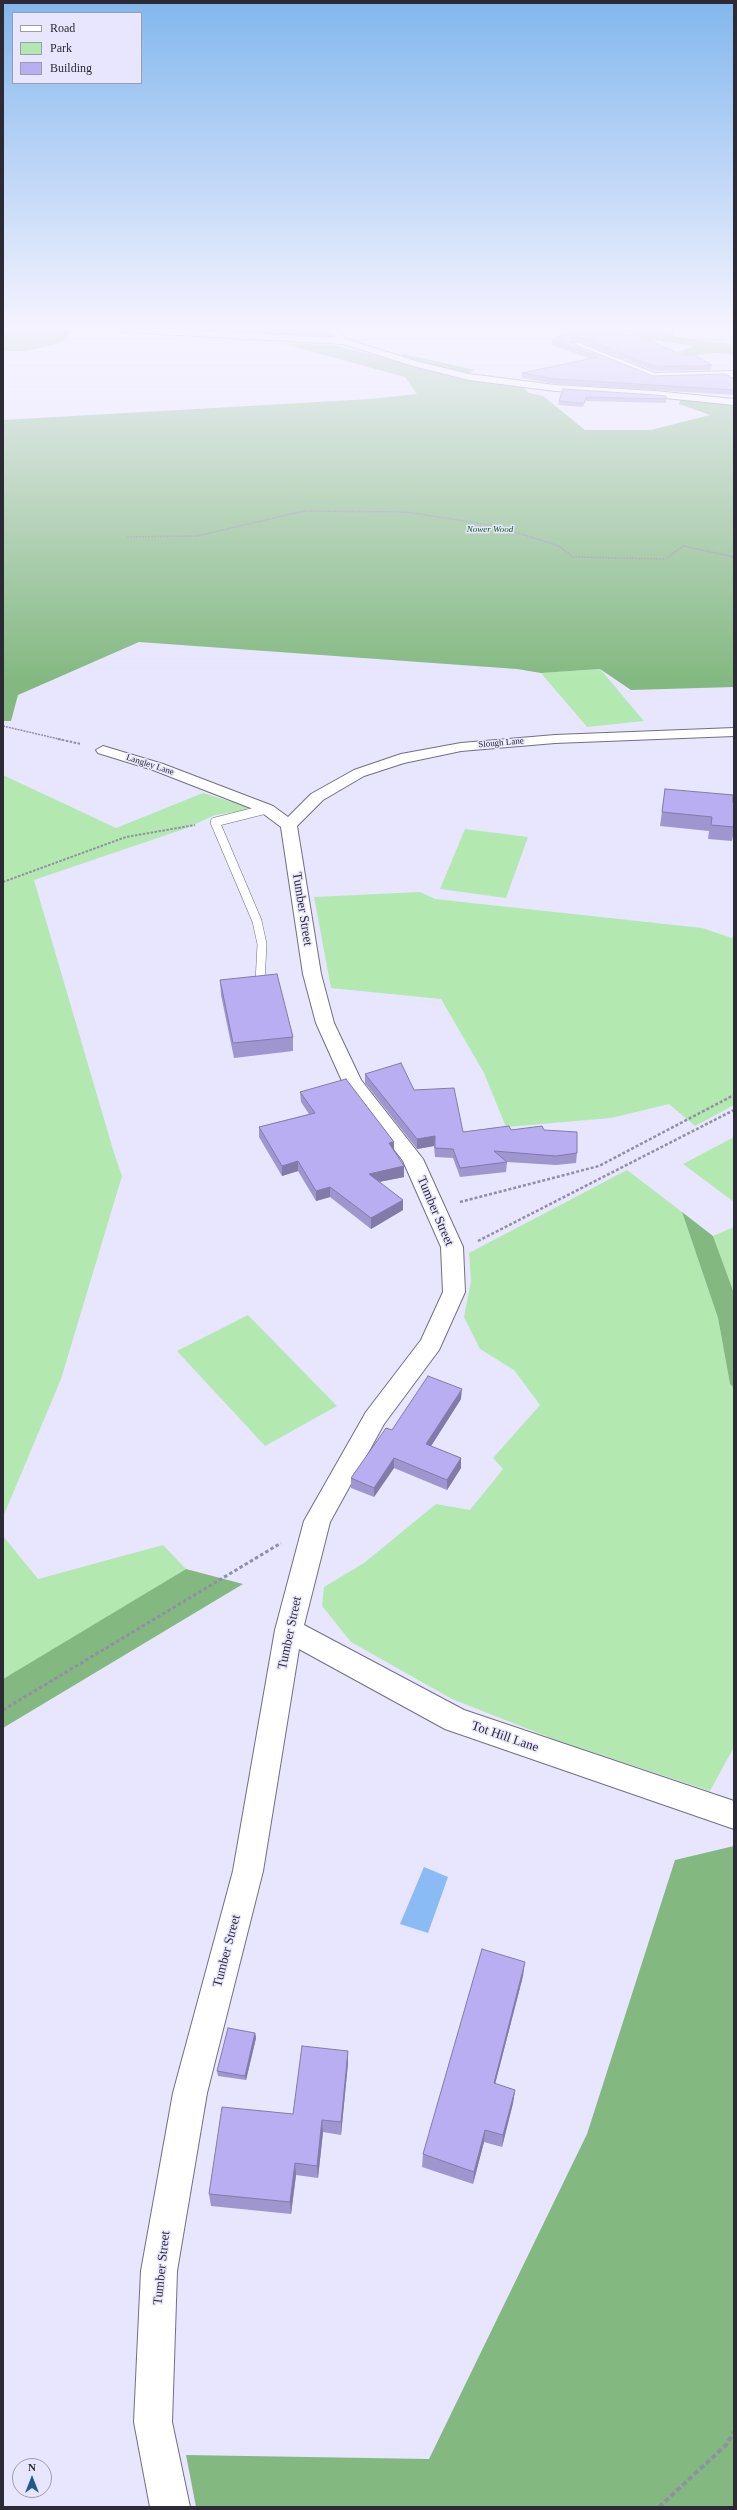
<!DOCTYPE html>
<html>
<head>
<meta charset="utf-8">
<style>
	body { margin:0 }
	#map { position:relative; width:737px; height:2510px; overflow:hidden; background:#e8e5ff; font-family:Georgia,serif }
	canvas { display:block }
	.frame { position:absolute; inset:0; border:4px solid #2c2b35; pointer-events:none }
	.legend { position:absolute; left:12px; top:12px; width:130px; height:72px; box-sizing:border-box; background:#e8e5ff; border:1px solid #9d9bae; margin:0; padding:5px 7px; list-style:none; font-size:12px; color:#2c2b35 }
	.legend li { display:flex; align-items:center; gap:8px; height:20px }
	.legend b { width:20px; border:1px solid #9d9bae }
	.north { position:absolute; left:12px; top:2458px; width:40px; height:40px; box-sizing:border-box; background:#e8e5ff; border:1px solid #9d9bae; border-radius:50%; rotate:0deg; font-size:11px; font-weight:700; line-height:16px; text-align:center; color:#2c2b35 }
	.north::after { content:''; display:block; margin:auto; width:14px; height:18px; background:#1c5b91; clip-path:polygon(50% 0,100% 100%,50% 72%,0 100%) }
</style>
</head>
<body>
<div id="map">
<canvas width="737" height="2510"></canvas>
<div class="frame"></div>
<ul class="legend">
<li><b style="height:5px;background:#fff"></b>Road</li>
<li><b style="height:11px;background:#b3e9b1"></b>Park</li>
<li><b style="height:11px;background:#b9aef2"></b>Building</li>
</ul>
<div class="north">N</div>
</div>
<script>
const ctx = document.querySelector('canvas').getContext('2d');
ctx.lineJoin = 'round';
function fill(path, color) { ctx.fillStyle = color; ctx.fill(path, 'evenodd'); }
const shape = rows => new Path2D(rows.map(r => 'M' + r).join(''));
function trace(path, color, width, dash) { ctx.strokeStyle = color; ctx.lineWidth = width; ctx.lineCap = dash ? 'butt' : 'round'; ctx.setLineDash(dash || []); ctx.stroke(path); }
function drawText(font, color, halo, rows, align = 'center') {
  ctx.font = font + ' Georgia,serif'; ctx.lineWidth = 3; ctx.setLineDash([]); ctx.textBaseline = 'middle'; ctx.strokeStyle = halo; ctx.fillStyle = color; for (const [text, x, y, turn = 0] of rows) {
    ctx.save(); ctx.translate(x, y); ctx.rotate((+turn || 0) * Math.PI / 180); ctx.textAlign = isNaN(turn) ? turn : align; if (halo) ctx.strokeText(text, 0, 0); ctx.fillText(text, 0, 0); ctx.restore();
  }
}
fill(shape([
	[600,669,644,721,587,727,541,673],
	[3,775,116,828,203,793,255,809,215,815,184,829,34,880,114,1153,122,1176,61,1379,3,1517],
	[465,829,528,837,506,898,440,889],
	[420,892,435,899,702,928,732,938,734,934,734,1105,695,1126,669,1104,611,1118,506,1127,484,1073,441,999,331,988,314,897],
	[734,1137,734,1202,683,1164],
	[627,1170,682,1212,718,1318,730,1384,734,1388,734,1747,710,1791,556,1740,452,1699,351,1642,322,1606,324,1587,364,1563,436,1504,470,1510,503,1469,493,1458,540,1405,514,1370,480,1349,464,1317,471,1281,469,1253],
	[734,1227,734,1293,713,1236],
	[248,1315,337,1406,265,1446,177,1351],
	[3,1536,38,1579,163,1545,186,1569,3,1679]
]), '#b3e9b1');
fill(shape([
	[3,329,72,329,62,342,27,351,3,351],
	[179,329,325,329,331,336,326,338],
	[629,329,651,329,684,338,734,345,734,355,717,353,688,356,678,352,693,346,638,338,631,334],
	[280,343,334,345,380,357,404,354,475,370,461,377,523,387,529,393,543,396,585,430,651,430,710,415,679,404,681,398,734,405,734,687,631,690,600,669,541,673,517,669,139,642,18,695,11,721,3,721,3,420,370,399,417,394,405,377],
	[682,1212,713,1236,734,1293,734,1388,730,1384,718,1318],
	[186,1569,243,1584,3,1728,3,1679],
	[734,1846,734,2507,196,2507,186,2455,429,2459,587,2134,675,1860]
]), '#83b981');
fill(shape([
	[424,1867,448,1877,428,1933,400,1924]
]), '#8abbf4');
const service = shape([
	[260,982,262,944,257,921,215,822,267,809]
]);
const minor = shape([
	[118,329,169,329,343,338,348,341,343,344,122,332,118,329],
	[573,343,579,343,655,373,734,371,734,377,653,379,573,347,573,343],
	[734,728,734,736,555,743,461,751,404,763,364,776,323,800,297,826,321,974,334,1023,361,1080,423,1159,463,1247,465,1292,439,1350,384,1424,330,1522,304,1625,464,1710,734,1801,734,1829,445,1729,299,1649,263,1871,207,2093,177,2271,172,2422,190,2507,150,2507,134,2422,141,2271,173,2093,233,1871,275,1630,304,1521,366,1412,421,1340,443,1292,441,1247,403,1161,342,1081,316,1023,303,974,281,827,261,812,153,770,98,753,96,750,103,746,163,764,273,806,288,817,311,794,354,770,401,754,461,743,555,735,734,728]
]);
const tertiary = shape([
	[328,329,337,329,346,339,419,362,469,374,555,385,655,391,734,399,734,405,655,397,555,391,469,380,413,366,340,343,328,329]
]);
trace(service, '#726f85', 10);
trace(minor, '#726f85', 2);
trace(tertiary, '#726f85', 2);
trace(shape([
	[127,537,197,536,304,511,406,512,496,526,559,546,573,557,666,559,683,546,734,557],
	[3,726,63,740]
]), '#918fa2', 1.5, [2, 1]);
trace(shape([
	[58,739,81,744],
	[3,882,126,837,195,825]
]), '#918fa2', 2, [2.5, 1.5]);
trace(shape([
	[460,1202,599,1166,734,1095],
	[478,1241,734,1110]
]), '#918fa2', 2.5, [3, 2]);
trace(shape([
	[3,1710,281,1543]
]), '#918fa2', 3, [3.5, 2.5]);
trace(shape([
	[659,2507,726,2445,734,2432]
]), '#918fa2', 4, [5, 3]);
trace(service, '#fff', 9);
fill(minor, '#fff');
fill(tertiary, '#fff');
fill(shape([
	[573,329,682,355,712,365,711,370,655,371,580,342,573,342,573,344,653,376,734,379,734,395,555,384,522,378,522,373,590,359,552,345,552,340],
	[563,389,666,399,666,403,585,401,583,407,558,405,559,401],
	[665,789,734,803,734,831,732,841,708,839,709,831,660,826],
	[220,980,293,1037,293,1051,234,1058,221,995],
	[365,1074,414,1090,463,1132,544,1130,577,1153,576,1163,556,1165,507,1162,506,1172,460,1177,453,1158,435,1157,434,1146,417,1149,365,1083],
	[300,1092,394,1142,394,1150,404,1177,379,1182,403,1200,403,1210,371,1229,330,1197,316,1201,298,1171,282,1176,259,1137,259,1127,309,1114,301,1102],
	[461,1399,431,1446,461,1458,461,1468,447,1490,394,1468,374,1497,351,1488,351,1478,392,1430],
	[523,1976,495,2084,515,2090,513,2103,502,2147,484,2142,473,2184,422,2167,423,2154],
	[255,2033,256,2038,246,2080,218,2076,217,2071],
	[348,2051,348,2063,341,2135,323,2132,318,2178,296,2175,291,2214,211,2206,209,2194,293,2114]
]), '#9f96d0');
fill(shape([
	[435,1136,434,1146,417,1149,417,1139],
	[394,1142,394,1152,389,1143],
	[298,1161,298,1171,282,1176,282,1166],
	[404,1166,404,1177,369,1184,369,1174],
	[330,1187,330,1197,316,1201,316,1191],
	[403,1200,403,1210,371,1229,371,1218],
	[462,1389,461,1399,426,1454,426,1444],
	[394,1458,394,1468,374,1497,374,1488],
	[461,1458,461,1468,447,1490,447,1480],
	[525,1962,523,1976,492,2096,494,2083],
	[255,2033,256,2038,246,2080,245,2076],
	[348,2051,348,2063,341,2135,341,2122],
	[515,2090,513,2103,502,2147,503,2135],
	[322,2120,323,2132,318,2178,317,2166],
	[485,2130,484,2142,473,2184,474,2172],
	[295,2163,296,2175,291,2214,290,2202]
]), '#827aa9');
const building = shape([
	[573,329,620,329,632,332,682,355,693,354,712,365,656,367,580,337,572,337,573,344,653,376,726,374,734,379,734,390,555,379,522,373,598,357,552,340,573,329],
	[563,389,655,395,666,396,666,399,586,397,584,403,559,401,563,389],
	[665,789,733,795,733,803,734,803,734,827,711,825,712,817,662,812,665,789],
	[277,974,293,1037,233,1043,220,980,277,974],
	[401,1063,414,1090,454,1088,463,1132,509,1126,511,1130,542,1126,544,1130,577,1132,577,1153,556,1156,494,1151,507,1162,460,1168,453,1149,435,1148,435,1136,417,1139,365,1074,401,1063],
	[346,1079,394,1142,389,1143,404,1166,369,1174,403,1200,371,1218,330,1187,316,1191,298,1161,282,1166,259,1127,315,1113,300,1092,346,1079],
	[428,1376,462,1389,426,1444,461,1458,447,1480,394,1458,374,1488,351,1478,386,1428,392,1430,428,1376],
	[482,1949,525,1962,494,2083,515,2090,503,2135,485,2130,474,2172,423,2154,482,1949],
	[228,2028,255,2033,245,2076,217,2071,228,2028],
	[302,2046,348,2051,341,2122,322,2120,317,2166,295,2163,290,2202,209,2194,222,2107,293,2114,302,2046]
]);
fill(building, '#b9aef2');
trace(building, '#827aa9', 1);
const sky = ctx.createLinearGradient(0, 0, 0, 680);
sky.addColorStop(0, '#82b7ed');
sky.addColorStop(0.48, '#f5f3ff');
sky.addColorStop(1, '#f5f3ff00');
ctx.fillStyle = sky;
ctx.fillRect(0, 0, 737, 680);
drawText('italic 9px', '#0f5d14', '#e8e5ff', [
	["Nower Wood",490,530]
]);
drawText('9px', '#2c2b35', '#e8e5ff', [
	["Slough Lane",501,743,-5],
	["Langley Lane",150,765,18]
]);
drawText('13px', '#2c2b35', '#e8e5ff', [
	["Tumber Street",302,909,81],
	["Tumber Street",435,1211,67],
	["Tumber Street",290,1633,-78],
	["Tot Hill Lane",505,1737,19],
	["Tumber Street",227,1951,-75],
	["Tumber Street",162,2268,-84]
]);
</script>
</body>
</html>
